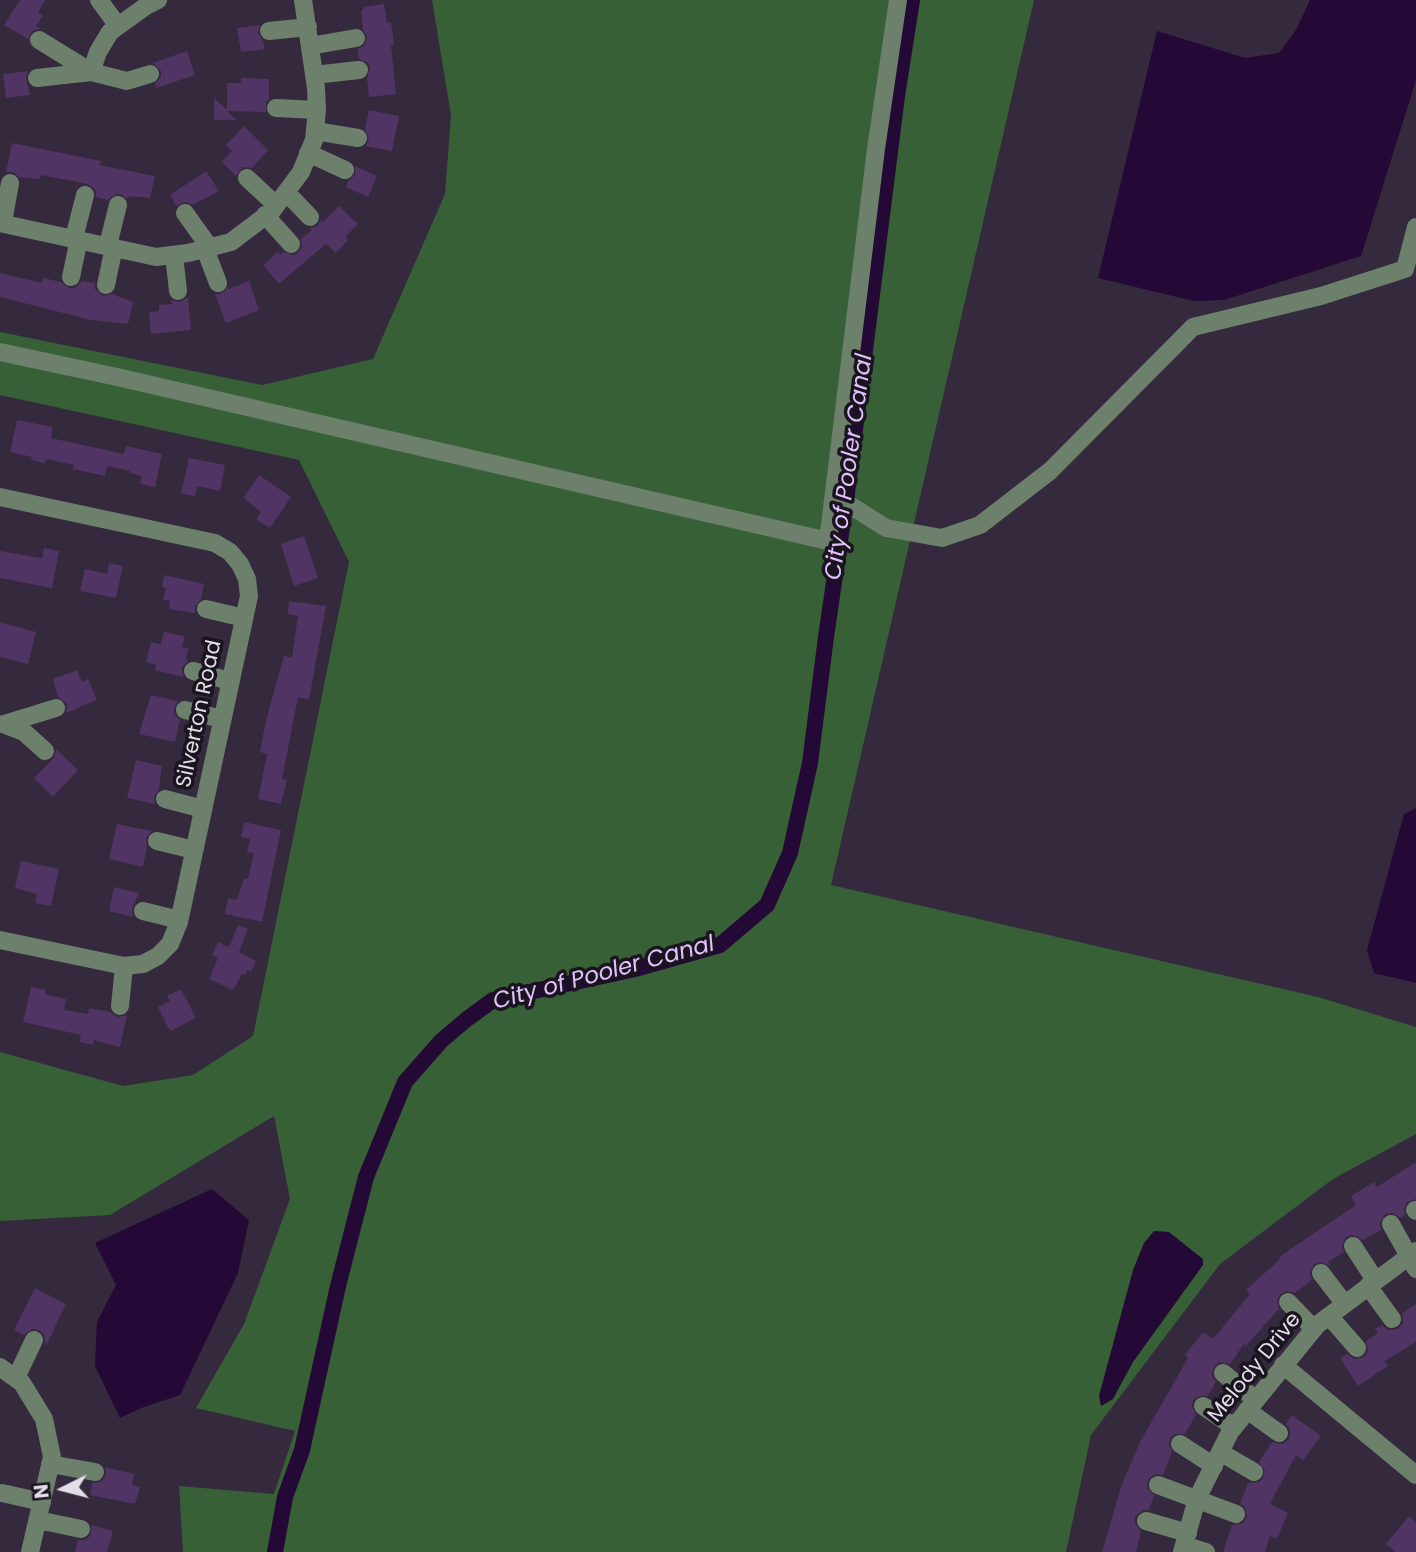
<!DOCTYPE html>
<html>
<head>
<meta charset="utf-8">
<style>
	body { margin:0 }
	#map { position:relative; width:1416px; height:1552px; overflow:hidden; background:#34293d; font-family:Poppins,sans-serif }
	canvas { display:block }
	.north { position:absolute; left:28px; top:1454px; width:70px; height:70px; -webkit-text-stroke:5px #19141d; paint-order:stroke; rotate:264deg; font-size:19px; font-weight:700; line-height:28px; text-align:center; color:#e3dce9 }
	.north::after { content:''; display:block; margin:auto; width:24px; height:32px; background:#e3dce9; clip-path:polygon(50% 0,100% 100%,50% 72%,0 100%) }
</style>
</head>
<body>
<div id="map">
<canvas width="1416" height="1552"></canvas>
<div class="north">N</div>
</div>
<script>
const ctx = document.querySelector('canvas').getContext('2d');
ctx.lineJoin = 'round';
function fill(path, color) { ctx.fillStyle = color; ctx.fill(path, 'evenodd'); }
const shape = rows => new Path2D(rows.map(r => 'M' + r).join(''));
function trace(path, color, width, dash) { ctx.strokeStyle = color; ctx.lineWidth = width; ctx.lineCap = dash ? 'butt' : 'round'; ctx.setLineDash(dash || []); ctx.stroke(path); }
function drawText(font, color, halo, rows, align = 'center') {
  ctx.font = font + ' Poppins,sans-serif'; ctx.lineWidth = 7; ctx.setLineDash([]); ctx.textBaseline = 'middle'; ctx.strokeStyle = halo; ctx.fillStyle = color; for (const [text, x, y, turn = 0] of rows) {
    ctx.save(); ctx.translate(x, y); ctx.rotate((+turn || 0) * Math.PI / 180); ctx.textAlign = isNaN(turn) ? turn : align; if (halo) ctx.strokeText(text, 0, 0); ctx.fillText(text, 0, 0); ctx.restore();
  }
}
fill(shape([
	[432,0,1034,0,831,885,1318,997,1416,1027,1416,1134,1333,1179,1220,1264,1091,1435,1066,1552,183,1552,179,1486,274,1494,295,1431,196,1408,244,1324,290,1199,274,1116,110,1215,0,1221,0,1052,123,1086,193,1075,253,1036,349,562,299,460,0,395,0,332,262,385,373,359,445,194,451,115]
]), '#376036');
fill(shape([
	[1310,0,1416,0,1416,80,1361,256,1224,300,1194,301,1098,278,1157,31,1245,58,1279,53,1296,30],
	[1416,808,1416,983,1374,973,1367,950,1404,814],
	[212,1189,249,1220,238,1273,180,1395,141,1408,120,1418,95,1366,97,1322,116,1285,95,1243],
	[1154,1231,1169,1232,1203,1259,1203,1265,1133,1362,1113,1399,1101,1406,1099,1396,1133,1270,1144,1243]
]), '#240835');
trace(shape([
	[275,1552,285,1497,302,1450,338,1286,366,1177,405,1082,441,1041,467,1019,493,1000,635,969,720,945,767,905,790,853,810,763,826,637,847,493,897,96,912,0]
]), '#240835', 16);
fill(shape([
	[20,0,45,0,38,12,43,16,36,26,41,29,33,30,28,39,4,25],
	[384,4,387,23,391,22,394,45,391,45,396,94,369,97,367,78,370,68,368,63,359,59,357,49,364,46,367,37,363,30,361,11,363,10,363,7],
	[260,25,258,33,263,41,265,49,241,52,237,28],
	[187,51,195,75,156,88,155,84,161,77,161,71,153,63],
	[28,71,26,79,30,95,6,98,3,74],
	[241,78,269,79,269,98,270,98,266,102,266,112,227,111,237,120,214,120,214,98,227,110,227,83,241,83],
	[369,110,399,116,392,151,366,146,369,139,365,129],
	[244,126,268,150,252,168,243,167,236,176,222,162,232,151,226,145],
	[12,143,101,161,100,165,155,176,150,198,128,196,127,199,121,194,116,194,108,200,96,197,96,191,88,184,41,175,40,179,19,177,13,172,6,172],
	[355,166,377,176,368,197,346,187,348,181,355,175],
	[206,171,219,191,193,205,185,202,176,206,170,195],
	[339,206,358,224,345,237,348,240,336,253,326,244,279,284,263,265,278,252,280,255,283,252,293,255,298,253,302,247,301,239,312,230,310,228,317,226,321,220,323,222],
	[0,273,42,283,43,278,61,282,69,288,75,288,82,281,95,283,95,289,103,296,112,294,133,302,128,324,91,320,0,297],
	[249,281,259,310,226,323,215,294,221,294,228,287,229,289],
	[188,297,191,330,151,334,149,312,159,311,159,305,172,304,171,300,180,302],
	[17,420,53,427,51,438,124,454,126,446,162,454,155,487,140,484,142,476,130,473,130,471,107,466,105,476,73,469,74,465,46,459,45,463,31,460,32,457,10,452],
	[189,458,225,465,220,491,197,486,195,496,181,494],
	[259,475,291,497,270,528,256,519,261,512,243,498],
	[304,536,318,578,294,586,281,544],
	[44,548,59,551,52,588,0,578,0,551,42,558],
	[109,563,123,566,116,598,80,591,85,569,107,574],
	[164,575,204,584,201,599,195,606,195,613,169,609,170,601,163,600,166,588,162,587],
	[289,601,326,606,309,700,298,697,282,779,287,780,281,804,258,799,267,754,260,752,266,720,284,656,292,658,298,616,288,614],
	[0,622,36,632,28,664,0,657],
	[164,632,185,636,182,647,188,648,186,660,189,660,182,667,183,677,155,670,156,665,146,662,151,642,161,644],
	[77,670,82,682,88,679,97,700,66,713,67,704,58,697,53,679],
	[151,695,178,701,174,708,174,714,180,720,175,742,139,734],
	[56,749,78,770,53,797,34,778,54,758],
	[136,760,162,766,159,789,154,797,155,804,127,798],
	[244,822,281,830,262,922,225,914,228,898,237,900,244,878,248,879,254,853,247,852,250,839,241,837],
	[117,824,152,831,146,838,147,846,143,867,109,859],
	[21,861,59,869,51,906,35,903,37,894,15,888],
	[114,887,139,893,132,909,133,917,109,911],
	[238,925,248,929,239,952,256,961,251,972,248,970,245,975,242,974,233,990,209,979,218,958,212,955,218,942,229,947],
	[31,987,46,990,45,994,66,999,64,1010,88,1014,89,1008,110,1012,118,1017,127,1015,120,1047,94,1040,93,1045,79,1042,81,1035,23,1022],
	[181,989,196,1018,170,1031,158,1007,170,1001,167,996],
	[1416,1162,1416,1199,1407,1202,1404,1208,1405,1215,1401,1218,1392,1213,1385,1214,1380,1223,1381,1230,1363,1240,1353,1235,1346,1237,1342,1246,1344,1252,1328,1262,1331,1266,1320,1262,1314,1264,1310,1274,1312,1280,1295,1293,1286,1291,1280,1294,1277,1300,1279,1309,1246,1346,1244,1344,1230,1364,1220,1362,1214,1366,1212,1376,1216,1382,1208,1396,1199,1396,1193,1400,1192,1406,1196,1415,1185,1434,1175,1434,1170,1438,1169,1444,1172,1452,1163,1475,1155,1474,1148,1480,1147,1488,1154,1495,1149,1510,1143,1510,1135,1517,1135,1524,1141,1531,1136,1552,1102,1552,1122,1484,1140,1442,1188,1358,1185,1355,1203,1332,1213,1339,1250,1294,1246,1290,1280,1259,1279,1257,1356,1205,1351,1196,1374,1182,1377,1187],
	[35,1288,66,1304,46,1346,44,1334,39,1330,32,1329,24,1335,14,1330],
	[1416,1304,1416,1342,1385,1361,1388,1366,1358,1386,1340,1358,1347,1354,1354,1359,1364,1357,1368,1351,1366,1341,1378,1333,1375,1329,1382,1325,1388,1330,1398,1329,1403,1323,1402,1313],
	[1292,1415,1321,1436,1303,1460,1296,1455,1270,1504,1288,1513,1277,1539,1270,1536,1265,1552,1223,1552,1232,1525,1243,1523,1247,1517,1245,1507,1240,1504,1248,1483,1259,1482,1263,1478,1265,1471,1259,1462,1272,1442,1283,1444,1289,1439,1290,1429,1286,1424],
	[105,1467,134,1474,132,1485,140,1487,135,1504,90,1495,92,1483,99,1482,104,1479,106,1473],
	[1409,1516,1416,1522,1416,1552,1396,1552,1386,1544],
	[92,1525,113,1531,107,1552,75,1552,78,1540,85,1540,90,1536]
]), '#503464');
trace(shape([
	[99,0,118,26],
	[269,31,308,27],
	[39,40,91,72,127,81,150,74],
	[310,46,356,38],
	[91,72,98,52,110,32,146,6,158,0],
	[314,75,359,70],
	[37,78,91,72],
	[276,108,317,110],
	[315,131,358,138],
	[308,153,345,170],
	[247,178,276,205],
	[286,192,310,217],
	[185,213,210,248],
	[265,215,291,244],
	[0,223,156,257,188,253,231,242,272,211,301,172,314,140,317,110,316,88,303,0],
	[3,223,10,183],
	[74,238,85,195],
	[108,245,118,205],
	[205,249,218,283],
	[174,255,178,291],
	[71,277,79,239],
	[106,285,114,247],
	[0,352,117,377,828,541,876,149,898,0],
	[834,495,886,528,942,538,980,525,1050,471,1193,327,1321,296,1405,269,1416,227],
	[0,497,215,543,230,552,240,564,247,579,249,596,179,922,170,944,158,956,143,964,124,966,0,940],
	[206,609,244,618],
	[193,671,230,681],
	[185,710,222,719],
	[3,724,24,732,45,751],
	[4,724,56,708],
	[165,799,203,809],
	[157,841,194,850],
	[143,911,179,920],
	[120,1006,124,966],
	[1415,1210,1416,1211],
	[1391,1224,1416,1269],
	[1353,1246,1375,1280],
	[1321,1273,1344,1303],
	[1368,1286,1392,1319],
	[1288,1302,1314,1329],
	[1329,1316,1357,1348],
	[1283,1365,1416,1475],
	[0,1367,22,1383,44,1419,52,1457,30,1552],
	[1223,1373,1256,1400],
	[16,1378,34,1340],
	[1203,1406,1234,1427],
	[1247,1410,1279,1433],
	[1180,1444,1214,1466],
	[1220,1452,1254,1472],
	[50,1464,95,1472],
	[1158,1485,1236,1514],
	[2,1493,42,1502],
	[38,1520,81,1529],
	[1146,1521,1188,1533],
	[1184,1545,1206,1552],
	[1182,1552,1197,1499,1230,1432,1317,1325,1416,1251]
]), '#6c806b', 18);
drawText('21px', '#e3dce9', '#19141d', [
	["Silverton Road",200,714,-78],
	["Melody Drive",1255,1368,-51]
]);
drawText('italic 23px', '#e2c0fe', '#19141d', [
	["City of Pooler Canal",850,467,-82],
	["City of Pooler Canal",604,974,-15]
]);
</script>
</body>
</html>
